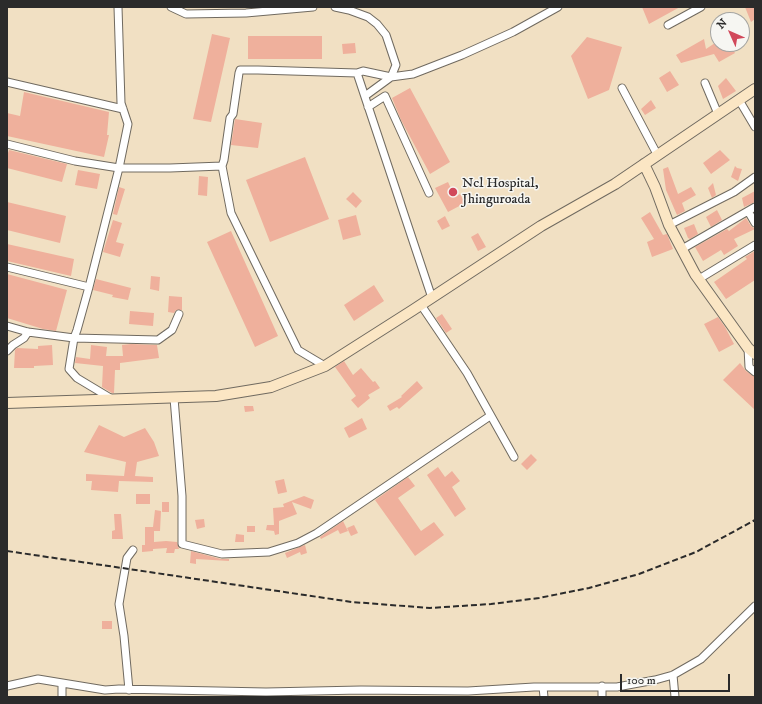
<!DOCTYPE html>
<html>
<head>
<meta charset="utf-8">
<style>
	body { margin:0 }
	#map { position:relative; width:762px; height:704px; overflow:hidden; background:#f1e0c3; font-family:"IM FELL DW Pica",serif }
	canvas { display:block }
	.frame { position:absolute; inset:0; border:8px solid #2b2b2b; pointer-events:none }
	.north { position:absolute; left:710px; top:12px; width:40px; height:40px; box-sizing:border-box; background:#f6f6f2; border:1px solid #a5a5a2; border-radius:50%; rotate:315deg; font-size:11px; font-weight:700; line-height:16px; text-align:center; color:#2b2b2b }
	.north::after { content:''; display:block; margin:auto; width:14px; height:18px; background:#d1495b; clip-path:polygon(50% 0,100% 100%,50% 72%,0 100%) }
	.scale { position:absolute; left:620px; top:674px; width:110px; height:18px; box-sizing:border-box; border:2px solid #2b2b2b; border-top:0; padding-left:5px; font-size:12px; line-height:14px; white-space:nowrap; color:#2b2b2b; -webkit-text-stroke:3px #f6f6f2; paint-order:stroke }
</style>
</head>
<body>
<div id="map">
<canvas width="762" height="704"></canvas>
<div class="frame"></div>
<div class="north">N</div>
<div class="scale">100 m</div>
</div>
<script>
const ctx = document.querySelector('canvas').getContext('2d');
ctx.lineJoin = 'round';
function fill(path, color) { ctx.fillStyle = color; ctx.fill(path, 'evenodd'); }
const shape = rows => new Path2D(rows.map(r => 'M' + r).join(''));
function trace(path, color, width, dash) { ctx.strokeStyle = color; ctx.lineWidth = width; ctx.lineCap = dash ? 'butt' : 'round'; ctx.setLineDash(dash || []); ctx.stroke(path); }
function drawText(font, color, halo, rows, align = 'center') {
  ctx.font = font + ' "IM FELL DW Pica",serif'; ctx.lineWidth = 3; ctx.setLineDash([]); ctx.textBaseline = 'middle'; ctx.strokeStyle = halo; ctx.fillStyle = color; for (const [text, x, y, turn = 0] of rows) {
    ctx.save(); ctx.translate(x, y); ctx.rotate((+turn || 0) * Math.PI / 180); ctx.textAlign = isNaN(turn) ? turn : align; if (halo) ctx.strokeText(text, 0, 0); ctx.fillText(text, 0, 0); ctx.restore();
  }
}
fill(shape([
	[642,7,680,7,649,24],
	[745,7,755,7,755,19,751,22],
	[212,34,230,38,211,122,193,119],
	[248,36,322,36,322,59,248,59],
	[587,37,622,47,609,90,588,99,571,56],
	[704,39,706,49,718,41,718,44,730,44,735,53,719,62,714,54,681,63,676,55],
	[355,43,356,53,343,54,342,44],
	[670,71,679,85,667,92,659,78],
	[726,78,736,91,723,99,718,86],
	[410,88,450,162,430,174,401,120,392,98],
	[24,92,109,112,107,135,109,135,104,157,7,136,7,113,20,116],
	[651,100,656,108,645,115,641,109],
	[235,119,262,123,258,148,231,145],
	[9,150,67,164,62,182,7,168,7,156],
	[720,150,730,160,711,174,703,163],
	[305,157,329,219,270,242,246,180],
	[735,166,737,168,742,169,738,181,731,177],
	[668,167,678,194,691,187,696,195,682,203,685,211,677,215,666,190,663,169],
	[78,170,100,174,97,189,75,185],
	[199,176,208,177,207,196,198,195],
	[448,182,455,197,460,194,465,203,448,212,435,188],
	[713,183,716,195,712,198,708,188],
	[119,187,125,189,117,215,113,214],
	[755,191,755,202,744,207,742,198],
	[353,192,362,201,356,208,346,199],
	[7,202,66,216,60,243,7,230],
	[717,210,722,220,711,227,706,217],
	[650,212,663,235,667,234,673,249,652,257,647,242,654,239,641,218],
	[356,215,361,235,343,240,338,220],
	[445,216,450,226,442,230,437,221],
	[746,218,751,226,755,229,734,239,738,246,724,255,721,250,703,261,695,247,727,229,729,231],
	[113,220,122,223,116,242,124,244,120,257,103,252],
	[694,224,698,234,690,239,688,238,684,228],
	[231,231,278,336,255,347,207,242],
	[478,233,486,247,478,251,471,237],
	[7,244,74,259,71,276,7,261],
	[755,251,755,280,726,299,714,282,747,259,745,257],
	[7,274,67,290,56,331,43,329,7,318],
	[151,276,160,277,159,291,150,289],
	[96,279,131,288,128,300,112,297,113,295,93,290],
	[374,285,384,301,354,321,344,305],
	[169,296,182,297,182,310,176,310,174,313,168,312],
	[130,311,154,313,153,326,129,324],
	[442,314,452,329,446,333,436,318],
	[718,317,725,327,734,344,719,352,704,324],
	[131,344,157,345,159,358,120,363,120,370,115,370,114,393,112,393,102,387,103,366,75,363,76,357,90,359,91,345,107,347,106,356,123,356,122,345],
	[52,345,53,365,34,366,34,368,14,368,15,350,17,348,38,349,38,346],
	[344,361,353,375,361,368,373,382,375,381,380,388,368,395,370,398,358,408,351,400,356,396,335,367],
	[740,363,746,371,755,377,755,410,723,380],
	[417,381,423,388,399,409,397,407,390,411,387,406,402,397,401,396],
	[244,406,253,406,254,411,245,412],
	[362,418,367,429,349,438,344,428],
	[99,425,124,437,145,428,154,442,159,456,137,462,135,476,153,477,153,482,119,481,118,492,91,490,92,481,86,481,86,474,124,476,126,462,84,452],
	[531,454,537,460,527,470,521,464],
	[438,467,445,477,452,471,460,481,452,487,466,509,455,517,427,475],
	[408,477,415,486,398,498,421,531,434,522,444,535,415,556,375,500],
	[284,479,287,492,278,494,275,481],
	[136,494,150,494,150,504,136,504],
	[304,496,314,500,311,509,292,502,297,514,279,521,279,534,275,535,274,531,266,530,267,525,274,525,273,508,284,507,283,504],
	[162,502,169,502,169,512,162,512],
	[155,510,161,511,160,531,154,531,154,542,166,541,177,542,179,549,175,549,174,553,166,553,167,548,153,549,153,551,142,552,142,545,145,545,145,527,153,527],
	[114,514,121,514,123,539,112,539,112,531,115,530],
	[204,519,205,527,197,529,195,520],
	[343,521,348,531,340,534,338,530,321,539,320,537],
	[354,525,358,533,351,536,347,528],
	[247,526,255,526,255,532,247,532],
	[236,534,244,535,244,542,235,542],
	[305,545,307,553,301,555,300,552,287,558,285,553],
	[191,551,221,559,229,559,229,561,196,559,196,564,190,563],
	[102,621,112,621,112,629,102,629]
]), '#efb09c');
const street = shape([
	[171,7,186,14,246,13,313,7],
	[335,7,349,10,368,17,377,24,386,35,396,65,391,77,365,96],
	[668,25,701,7],
	[357,73,432,298],
	[7,82,123,109],
	[705,83,718,114],
	[622,88,658,156],
	[739,100,755,127],
	[368,107,385,96,429,193],
	[7,144,75,161,119,168,170,168,222,166],
	[748,211,755,223],
	[669,225,734,192,755,177],
	[682,249,755,207],
	[7,267,89,287],
	[699,279,755,245],
	[421,305,467,373,514,457],
	[7,326,28,332,74,338,158,340,172,330,179,314],
	[748,348,749,367,755,372],
	[7,351,13,345,24,338,28,332],
	[325,366,298,350,231,213,222,166,224,160,230,118,233,114,239,73,240,70,258,70,357,73,363,71,391,77,413,74,462,55,513,32,558,7],
	[174,398,182,496,182,544,222,554,269,552,298,543,317,533,490,416],
	[112,399,77,378,69,369,74,338,77,330,89,287,119,168,128,124,121,103,118,7],
	[673,675,675,697],
	[62,683,62,697],
	[7,686,38,679,105,690,119,689,266,692,361,690,468,691,534,687,617,687,655,680,673,675,701,659,755,606],
	[602,686,602,697],
	[543,687,544,697],
	[129,690,124,636,119,604,127,558,133,550]
]);
const secondary = shape([
	[644,164,655,187,669,225,695,274,748,348,755,354],
	[7,403,216,396,271,387,325,366,413,310,541,226,615,184,755,89]
]);
trace(street, '#706a60', 9);
trace(secondary, '#706a60', 12);
trace(street, '#fff', 7);
trace(secondary, '#fbe6c4', 10);
trace(shape([
	[7,551,352,602,430,608,491,604,539,598,589,588,639,574,696,552,755,520]
]), '#2b2b2b', 2, [6, 3]);
for (const [x, y, r, color] of [
	[453,192,5,"#d1495b"]
]) { const dot = new Path2D(); dot.arc(x, y, r, 0, 2 * Math.PI); ctx.fillStyle = color; ctx.fill(dot); trace(dot, '#f6f6f2', 1.5); }
drawText('14px', '#2b2b2b', '#f6f6f2', [
	["Ncl Hospital,",462,184],
	["Jhinguroada",462,200]
], 'left');
</script>
</body>
</html>
